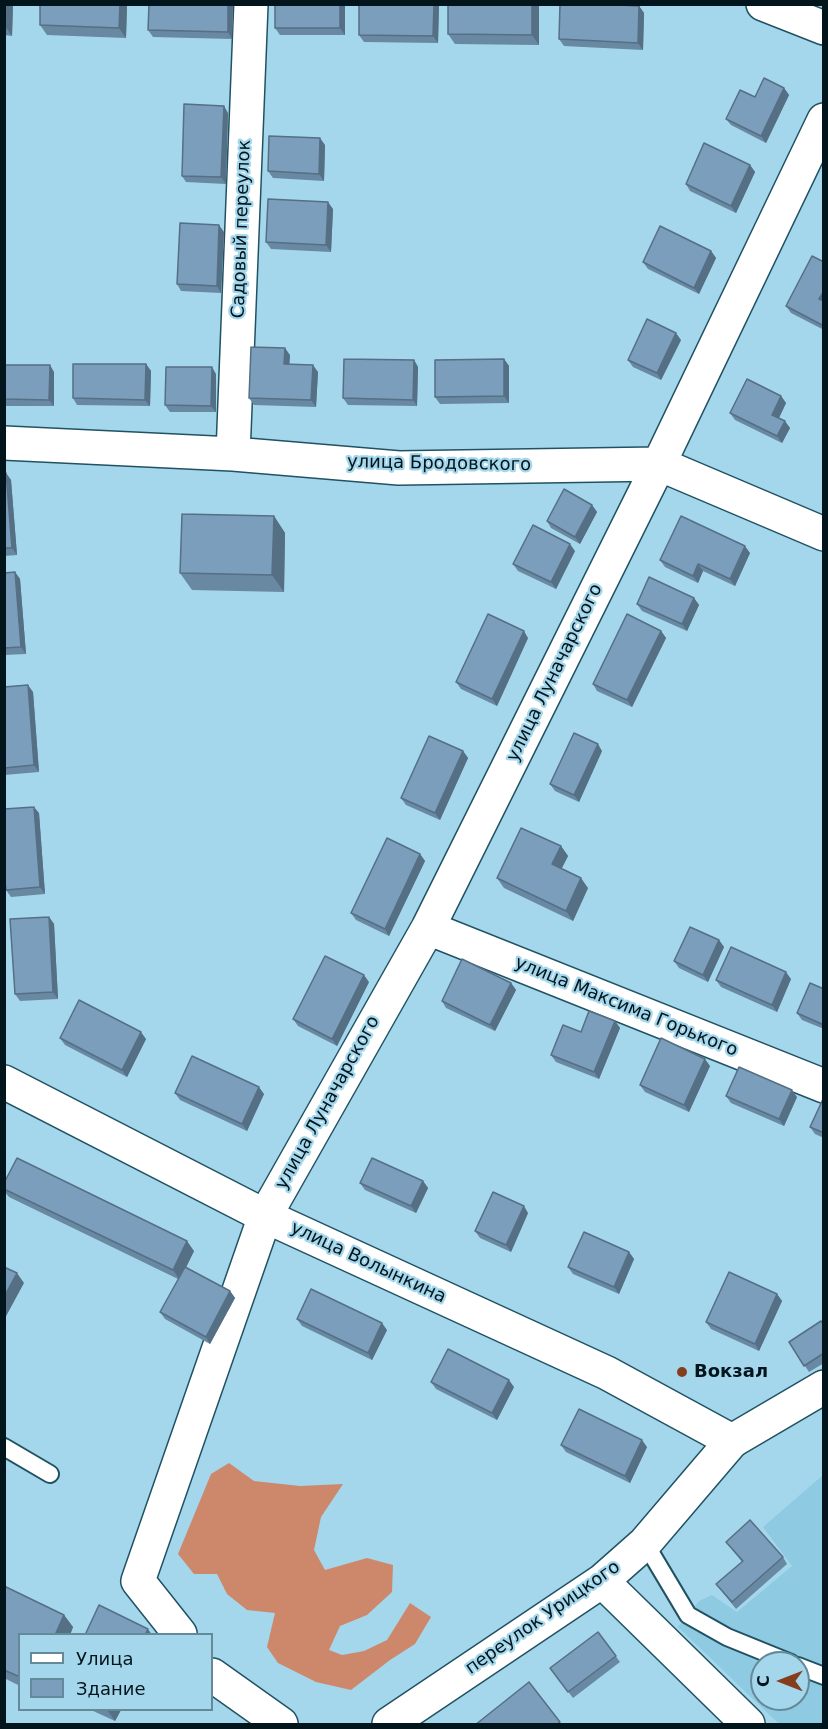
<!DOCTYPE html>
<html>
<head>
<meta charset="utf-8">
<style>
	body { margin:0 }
	#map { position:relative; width:828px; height:1729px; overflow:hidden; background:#a4d7eb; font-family:"DejaVu Sans",sans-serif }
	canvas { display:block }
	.frame { position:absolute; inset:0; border:6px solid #03151c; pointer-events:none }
	.legend { position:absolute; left:18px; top:1633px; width:195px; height:78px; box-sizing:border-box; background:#a4d7eb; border:2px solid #648998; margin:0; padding:8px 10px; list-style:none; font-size:18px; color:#03151c }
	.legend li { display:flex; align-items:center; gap:12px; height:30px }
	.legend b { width:30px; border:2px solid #648998 }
	.north { position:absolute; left:750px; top:1651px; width:60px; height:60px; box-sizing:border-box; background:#a4d7eb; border:2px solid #648998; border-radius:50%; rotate:270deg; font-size:16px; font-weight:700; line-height:24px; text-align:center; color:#03151c }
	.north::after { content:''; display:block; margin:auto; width:21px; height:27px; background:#853e1d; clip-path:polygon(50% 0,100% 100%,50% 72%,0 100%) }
</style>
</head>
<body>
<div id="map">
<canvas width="828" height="1729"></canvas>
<div class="frame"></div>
<ul class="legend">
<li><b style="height:8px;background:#fff"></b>Улица</li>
<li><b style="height:16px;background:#7a9ebc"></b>Здание</li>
</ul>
<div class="north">С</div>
</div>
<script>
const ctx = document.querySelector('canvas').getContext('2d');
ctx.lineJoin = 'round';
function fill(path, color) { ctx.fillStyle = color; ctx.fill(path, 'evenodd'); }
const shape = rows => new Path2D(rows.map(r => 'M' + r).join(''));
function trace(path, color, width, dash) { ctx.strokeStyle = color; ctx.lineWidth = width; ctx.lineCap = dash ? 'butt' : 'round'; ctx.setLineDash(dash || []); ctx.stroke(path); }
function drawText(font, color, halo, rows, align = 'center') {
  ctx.font = font + ' "DejaVu Sans",sans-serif'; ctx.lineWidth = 4.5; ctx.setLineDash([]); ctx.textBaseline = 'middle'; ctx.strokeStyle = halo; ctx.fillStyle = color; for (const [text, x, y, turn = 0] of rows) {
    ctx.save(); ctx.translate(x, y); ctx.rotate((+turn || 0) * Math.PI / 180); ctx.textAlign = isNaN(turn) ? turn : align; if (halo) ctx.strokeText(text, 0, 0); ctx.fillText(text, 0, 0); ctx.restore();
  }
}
fill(shape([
	[823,1475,823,1724,779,1724,678,1627,699,1601,712,1595,737,1612,792,1566,763,1527],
	[762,1663,798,1663,798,1699,762,1699]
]), '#8ecae1');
fill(shape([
	[229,1463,254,1481,300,1486,343,1484,321,1517,314,1550,325,1570,367,1558,393,1565,392,1592,367,1615,340,1626,329,1650,342,1655,364,1651,387,1640,410,1603,431,1617,415,1644,390,1660,351,1690,316,1682,278,1663,267,1647,275,1613,247,1610,227,1594,217,1574,194,1574,178,1554,211,1474]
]), '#cd886b');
const lane = shape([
	[4,1447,50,1474],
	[645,1543,688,1615,727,1637,791,1663],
	[798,1666,824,1676]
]);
const street = shape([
	[763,4,824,28],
	[4,443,233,454,399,468,659,464,824,534],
	[233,454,251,4],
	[428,928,824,1086],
	[602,1581,748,1724],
	[180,1634,138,1581,265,1216,428,928,659,464,824,120],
	[212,1675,281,1724],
	[389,1724,602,1581,645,1543,732,1441]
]);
const secondary = shape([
	[4,1082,265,1216,607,1373,732,1441,824,1387]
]);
trace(lane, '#215263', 20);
trace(street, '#215263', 36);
trace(secondary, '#215263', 36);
trace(lane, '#fff', 16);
trace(street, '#fff', 33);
trace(secondary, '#fff', 33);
fill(shape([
	[4,4,13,4,12,36,4,35],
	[40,4,127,4,126,38,47,35,40,25],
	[149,4,233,4,232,39,153,37,148,30],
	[345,4,345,35,280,35,275,28],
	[359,4,439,4,438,43,364,42,359,35],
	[539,4,539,45,455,44,448,34],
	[639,6,644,13,643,50,564,46,559,39],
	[784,88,789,95,766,143,731,125,726,119,755,97],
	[228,113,226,184,186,182,182,176],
	[325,145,324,181,273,178,268,171],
	[750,165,755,172,736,213,690,191,686,184],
	[333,209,331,252,271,249,266,242],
	[224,232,221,293,181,291,177,284],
	[711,251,716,258,699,294,648,269,643,262],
	[824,262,824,330,791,313,786,306],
	[681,340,661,380,633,367,628,360],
	[290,355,289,364,318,372,316,407,254,405,249,398],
	[504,359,509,366,509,403,440,404,435,397],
	[414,360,418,367,417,406,348,405,343,398],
	[146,364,151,371,150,406,77,405,73,398],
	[4,365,54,372,54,406,4,406],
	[216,374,216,412,170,412,165,405],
	[781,396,786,403,779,418,790,428,782,443,735,420,730,413],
	[4,473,6,473,11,480,17,555,4,556],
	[592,505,597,512,580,544,551,528,547,521],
	[274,516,285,533,284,592,192,590,180,573],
	[575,551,556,589,518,571,513,564],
	[750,553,735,586,703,571,698,583,665,567,660,560],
	[15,572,20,579,26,654,4,655,4,573],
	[694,598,699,605,687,631,642,611,637,604],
	[661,631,666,638,632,707,597,691,593,684],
	[528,638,497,706,461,689,456,682],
	[4,687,33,692,39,772,4,775],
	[463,751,468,758,440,820,406,805,401,798],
	[602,751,579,802,555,791,550,784],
	[39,813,45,894,11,897,6,890],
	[561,846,568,856,561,869,588,888,573,921,504,888,497,878],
	[420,854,425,861,389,936,356,920,351,913],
	[49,917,54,924,58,999,20,1001,15,994],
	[719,940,724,947,708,982,679,968,674,961],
	[791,979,777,1012,721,987,716,980],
	[369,982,337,1046,298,1026,293,1019],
	[511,983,516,990,495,1031,446,1008,442,1001],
	[824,989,824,1029,802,1020,797,1013],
	[615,1021,620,1028,599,1079,556,1062,551,1055,581,1032],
	[60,1038,146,1039,127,1077,65,1045],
	[710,1066,689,1112,645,1092,640,1085],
	[175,1093,264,1094,247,1131,180,1100],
	[726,1096,797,1097,784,1126,731,1103],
	[824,1099,824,1138,815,1134,810,1127],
	[423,1181,428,1188,416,1213,365,1190,360,1183],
	[4,1183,194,1251,186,1267,230,1291,235,1298,210,1344,165,1319,160,1312,178,1279,9,1197,4,1191],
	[528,1213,511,1252,480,1238,475,1231],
	[629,1252,634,1259,619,1294,573,1274,568,1267],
	[777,1294,782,1301,759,1351,711,1329,706,1322],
	[297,1319,387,1330,372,1360,302,1326],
	[824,1325,824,1363,809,1372,789,1342],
	[431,1382,514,1387,497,1420,436,1389],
	[561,1445,647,1447,630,1483,566,1452],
	[726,1542,783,1557,787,1564,736,1609,716,1584,742,1562],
	[4,1586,64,1615,73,1627,70,1635,20,1635,20,1686,4,1678],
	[598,1632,620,1662,573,1698,550,1668],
	[91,1710,121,1710,115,1721]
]), '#6988a2');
fill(shape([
	[5,4,13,4,12,36,5,26],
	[120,4,127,4,126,38,119,28],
	[228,4,233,4,232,39,228,32],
	[340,4,345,4,345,35,340,28],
	[434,4,439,4,438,43,433,36],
	[532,4,539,4,539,45,532,35],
	[639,6,644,13,643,50,638,43],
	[784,88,789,95,766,143,761,136],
	[224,106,228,113,226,184,221,177],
	[320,138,325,145,324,181,319,174],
	[750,165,755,172,736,213,731,206],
	[328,202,333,209,331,252,326,245],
	[219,225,224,232,221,293,217,286],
	[711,251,716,258,699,294,694,288],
	[824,291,824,305,819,299],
	[676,333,681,340,661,380,657,373],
	[285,348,290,355,289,371,284,364],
	[504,359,509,366,509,403,504,396],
	[414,360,418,367,417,406,413,400],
	[146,364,151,371,150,406,145,400],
	[50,365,54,372,54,406,49,400],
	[313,365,318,372,316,407,311,400],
	[212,367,216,374,216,412,211,406],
	[781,396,786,403,777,422,772,415],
	[785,421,790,428,782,443,777,436],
	[6,473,11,480,17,555,12,548],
	[592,505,597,512,580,544,575,537],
	[274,516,285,533,284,592,272,575],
	[570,544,575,551,556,589,551,582],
	[745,546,750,553,735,586,730,579],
	[698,564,703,571,698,583,693,576],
	[15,572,20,579,26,654,21,647],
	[694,598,699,605,687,631,682,624],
	[524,631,528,638,497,706,492,699],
	[661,631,666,638,632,707,627,700],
	[28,685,33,692,39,772,34,765],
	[598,744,602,751,579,802,574,795],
	[463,751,468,758,440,820,435,813],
	[34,807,39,813,45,894,40,887],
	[561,846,568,856,559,874,552,864],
	[420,854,425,861,389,936,385,929],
	[581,878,588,888,573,921,566,911],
	[49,917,54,924,58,999,53,992],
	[719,940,724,947,708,982,703,975],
	[786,972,791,979,777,1012,772,1005],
	[364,975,369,982,337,1046,332,1039],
	[511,983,516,990,495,1031,490,1025],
	[615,1021,620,1028,599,1079,594,1072],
	[141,1032,146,1039,127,1077,122,1070],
	[705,1059,710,1066,689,1112,684,1105],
	[259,1087,264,1094,247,1131,242,1124],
	[792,1090,797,1097,784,1126,779,1119],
	[423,1181,428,1188,416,1213,411,1206],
	[524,1206,528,1213,511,1252,506,1245],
	[187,1241,194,1251,180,1280,173,1270],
	[629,1252,634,1259,619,1294,614,1287],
	[17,1273,24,1283,4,1320,4,1297],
	[230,1291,235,1298,210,1344,206,1337],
	[777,1294,782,1301,759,1351,755,1344],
	[382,1323,387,1330,372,1360,368,1353],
	[509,1380,514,1387,497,1420,492,1413],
	[642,1440,647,1447,630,1483,625,1476],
	[64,1615,73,1627,70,1635,55,1635],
	[148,1629,152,1635,145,1635],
	[109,1710,121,1710,115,1721,108,1711]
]), '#556f84');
const building = shape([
	[40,4,120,4,119,28,40,25,40,4],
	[149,4,228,4,228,32,148,30,149,4],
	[275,4,340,4,340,28,275,28,275,4],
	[359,4,434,4,433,36,359,35,359,4],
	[448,4,532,4,532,35,448,34,448,4],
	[560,4,598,4,639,6,638,43,559,39,560,4],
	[764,78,784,88,761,136,726,119,740,90,755,97,764,78],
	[184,104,224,106,221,177,182,176,184,104],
	[269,136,320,138,319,174,268,171,269,136],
	[704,143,750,165,731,206,686,184,704,143],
	[268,199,328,202,326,245,266,242,268,199],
	[180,223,219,225,217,286,177,284,180,223],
	[660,226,711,251,694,288,643,262,660,226],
	[812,256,824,262,824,291,819,299,824,301,824,321,822,325,786,306,812,256],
	[647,319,676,333,657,373,628,360,647,319],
	[251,347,285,348,284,364,313,365,311,400,249,398,251,347],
	[344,359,414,360,413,400,343,398,344,359],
	[504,359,504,396,435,397,435,360,504,359],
	[73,364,146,364,145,400,73,398,73,364],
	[4,365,50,365,49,400,4,399,4,365],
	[166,367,212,367,211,406,165,405,166,367],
	[747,379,781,396,772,415,785,421,777,436,730,413,747,379],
	[4,473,6,473,12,548,4,548,4,473],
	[564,489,592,505,575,537,547,521,564,489],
	[182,514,274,516,272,575,180,573,182,514],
	[681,516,745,546,730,579,698,564,693,576,660,560,681,516],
	[533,525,570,544,551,582,513,564,533,525],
	[15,572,21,647,4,648,4,573,15,572],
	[649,577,694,598,682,624,637,604,649,577],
	[488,614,524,631,492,699,456,682,488,614],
	[627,614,661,631,627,700,593,684,627,614],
	[28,685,34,765,4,768,4,687,28,685],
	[574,733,598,744,574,795,550,784,574,733],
	[429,736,463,751,435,813,401,798,429,736],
	[34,807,40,887,6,890,4,873,4,809,34,807],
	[521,828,561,846,552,864,581,878,566,911,497,878,521,828],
	[387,838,420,854,385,929,351,913,387,838],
	[49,917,53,992,15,994,10,919,49,917],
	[690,927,719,940,703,975,674,961,690,927],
	[731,947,786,972,772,1005,716,980,731,947],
	[325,956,364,975,332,1039,293,1019,325,956],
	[462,959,511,983,490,1025,442,1001,462,959],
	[810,983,824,989,824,1025,797,1013,810,983],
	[79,1000,141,1032,122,1070,60,1038,79,1000],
	[589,1011,615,1021,594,1072,551,1055,563,1025,581,1032,589,1011],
	[661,1038,705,1059,684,1105,640,1085,661,1038],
	[192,1056,259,1087,242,1124,175,1093,192,1056],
	[739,1067,792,1090,779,1119,726,1096,739,1067],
	[823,1099,824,1099,824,1133,810,1127,823,1099],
	[17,1158,187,1241,173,1270,4,1189,4,1183,17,1158],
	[372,1158,423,1181,411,1206,360,1183,372,1158],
	[493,1192,524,1206,506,1245,475,1231,493,1192],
	[584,1232,629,1252,614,1287,568,1267,584,1232],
	[4,1267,17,1273,4,1297,4,1267],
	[185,1267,230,1291,206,1337,160,1312,185,1267],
	[729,1272,777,1294,755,1344,706,1322,729,1272],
	[311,1289,382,1323,368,1353,297,1319,311,1289],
	[821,1321,824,1325,824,1353,804,1366,789,1342,821,1321],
	[448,1349,509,1380,492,1413,431,1382,448,1349],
	[579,1409,642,1440,625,1476,561,1445,579,1409],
	[750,1520,783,1557,732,1602,716,1584,743,1561,726,1542,750,1520],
	[4,1586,64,1615,55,1635,20,1635,20,1677,4,1670,4,1586],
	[99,1605,148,1629,145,1635,85,1635,99,1605],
	[598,1632,616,1656,568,1692,550,1668,598,1632],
	[529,1682,560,1722,556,1725,475,1725,529,1682]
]);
fill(building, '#7a9ebc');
trace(building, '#556f84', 1.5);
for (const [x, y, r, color] of [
	[682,1372,6,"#853e1d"]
]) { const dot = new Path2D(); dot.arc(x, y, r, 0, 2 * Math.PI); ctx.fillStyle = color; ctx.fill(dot); trace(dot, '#a4d7eb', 2); }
drawText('18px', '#03151c', '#a4d7eb', [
	["Садовый переулок",242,229,-88],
	["улица Бродовского",439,464,1],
	["улица Луначарского",555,673,-64],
	["улица Максима Горького",626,1007,22],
	["улица Луначарского",328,1103,-61],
	["улица Волынкина",368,1263,25],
	["переулок Урицкого",543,1618,-35]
]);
drawText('bold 18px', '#03151c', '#a4d7eb', [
	["Вокзал",694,1372]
], 'left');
</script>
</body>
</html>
